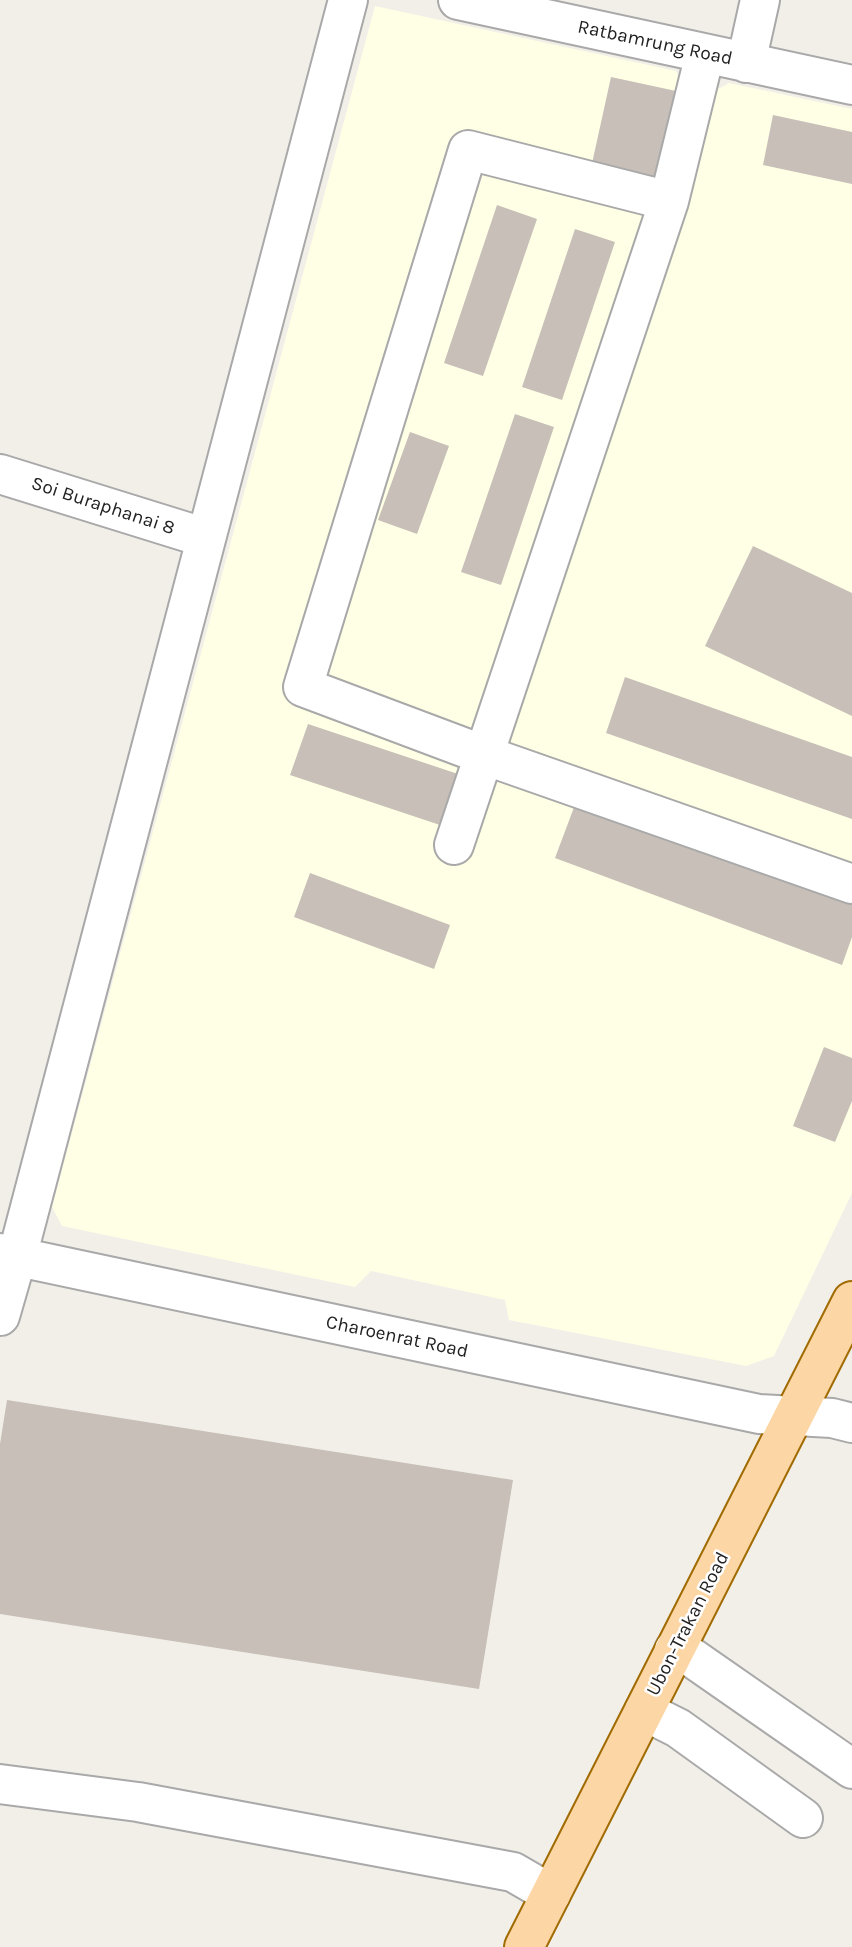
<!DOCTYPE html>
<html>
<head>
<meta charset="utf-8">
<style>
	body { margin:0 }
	canvas { display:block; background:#f2efe9 }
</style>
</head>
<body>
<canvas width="852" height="1947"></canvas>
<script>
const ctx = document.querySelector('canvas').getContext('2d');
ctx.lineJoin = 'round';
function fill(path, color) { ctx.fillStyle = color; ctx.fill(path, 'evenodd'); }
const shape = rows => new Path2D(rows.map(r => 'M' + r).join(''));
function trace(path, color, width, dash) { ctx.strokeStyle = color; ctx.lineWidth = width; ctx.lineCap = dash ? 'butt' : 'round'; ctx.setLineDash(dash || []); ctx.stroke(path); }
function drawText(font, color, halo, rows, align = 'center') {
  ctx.font = font + ' Karla,sans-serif'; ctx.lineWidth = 5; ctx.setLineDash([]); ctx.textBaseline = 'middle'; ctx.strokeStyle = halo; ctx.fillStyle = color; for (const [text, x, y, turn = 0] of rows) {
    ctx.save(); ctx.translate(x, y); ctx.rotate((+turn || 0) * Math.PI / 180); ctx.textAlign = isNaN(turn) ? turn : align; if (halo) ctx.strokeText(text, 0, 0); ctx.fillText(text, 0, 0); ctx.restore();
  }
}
fill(shape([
	[375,6,676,71,682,82,718,89,729,83,852,109,852,1193,774,1356,746,1366,509,1320,505,1300,371,1271,355,1287,62,1226,52,1207]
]), '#ffffe5');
fill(shape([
	[611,77,676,91,656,182,591,168],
	[773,115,852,132,852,184,763,165],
	[497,205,537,219,483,376,444,363],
	[575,229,615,242,562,400,522,387],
	[515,414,554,427,501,585,461,572],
	[410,432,449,446,417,534,378,520],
	[753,546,852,593,852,716,705,646],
	[625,677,852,757,852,819,606,733],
	[308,724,458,774,440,825,290,775],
	[576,802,852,904,852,937,842,965,555,858],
	[310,873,450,925,434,969,294,917],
	[824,1047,852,1058,852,1101,835,1142,793,1126],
	[7,1400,513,1480,479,1689,0,1614,0,1444]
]), '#c7bfb8');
const minor = shape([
	[458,0,852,85],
	[746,63,760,0],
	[669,201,468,150,303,687,484,755,852,884],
	[0,474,206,538],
	[454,845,669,201,705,54],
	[0,1253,759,1414,832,1418,852,1423],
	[0,1316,17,1257,348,0],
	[674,1650,691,1657,852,1769],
	[644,1711,678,1728,803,1818],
	[0,1784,138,1802,513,1872,551,1894]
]);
const major = shape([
	[524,1947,852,1301]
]);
trace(minor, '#a9a9a9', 42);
trace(major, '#a06b00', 42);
trace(minor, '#fff', 38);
trace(major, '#fcd6a4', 38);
drawText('19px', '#222', '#fff', [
	["Ratbamrung Road",655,43,12],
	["Soi Buraphanai 8",103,506,18],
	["Charoenrat Road",397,1337,12],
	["Ubon-Trakan Road",688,1624,-63]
]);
</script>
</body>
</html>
